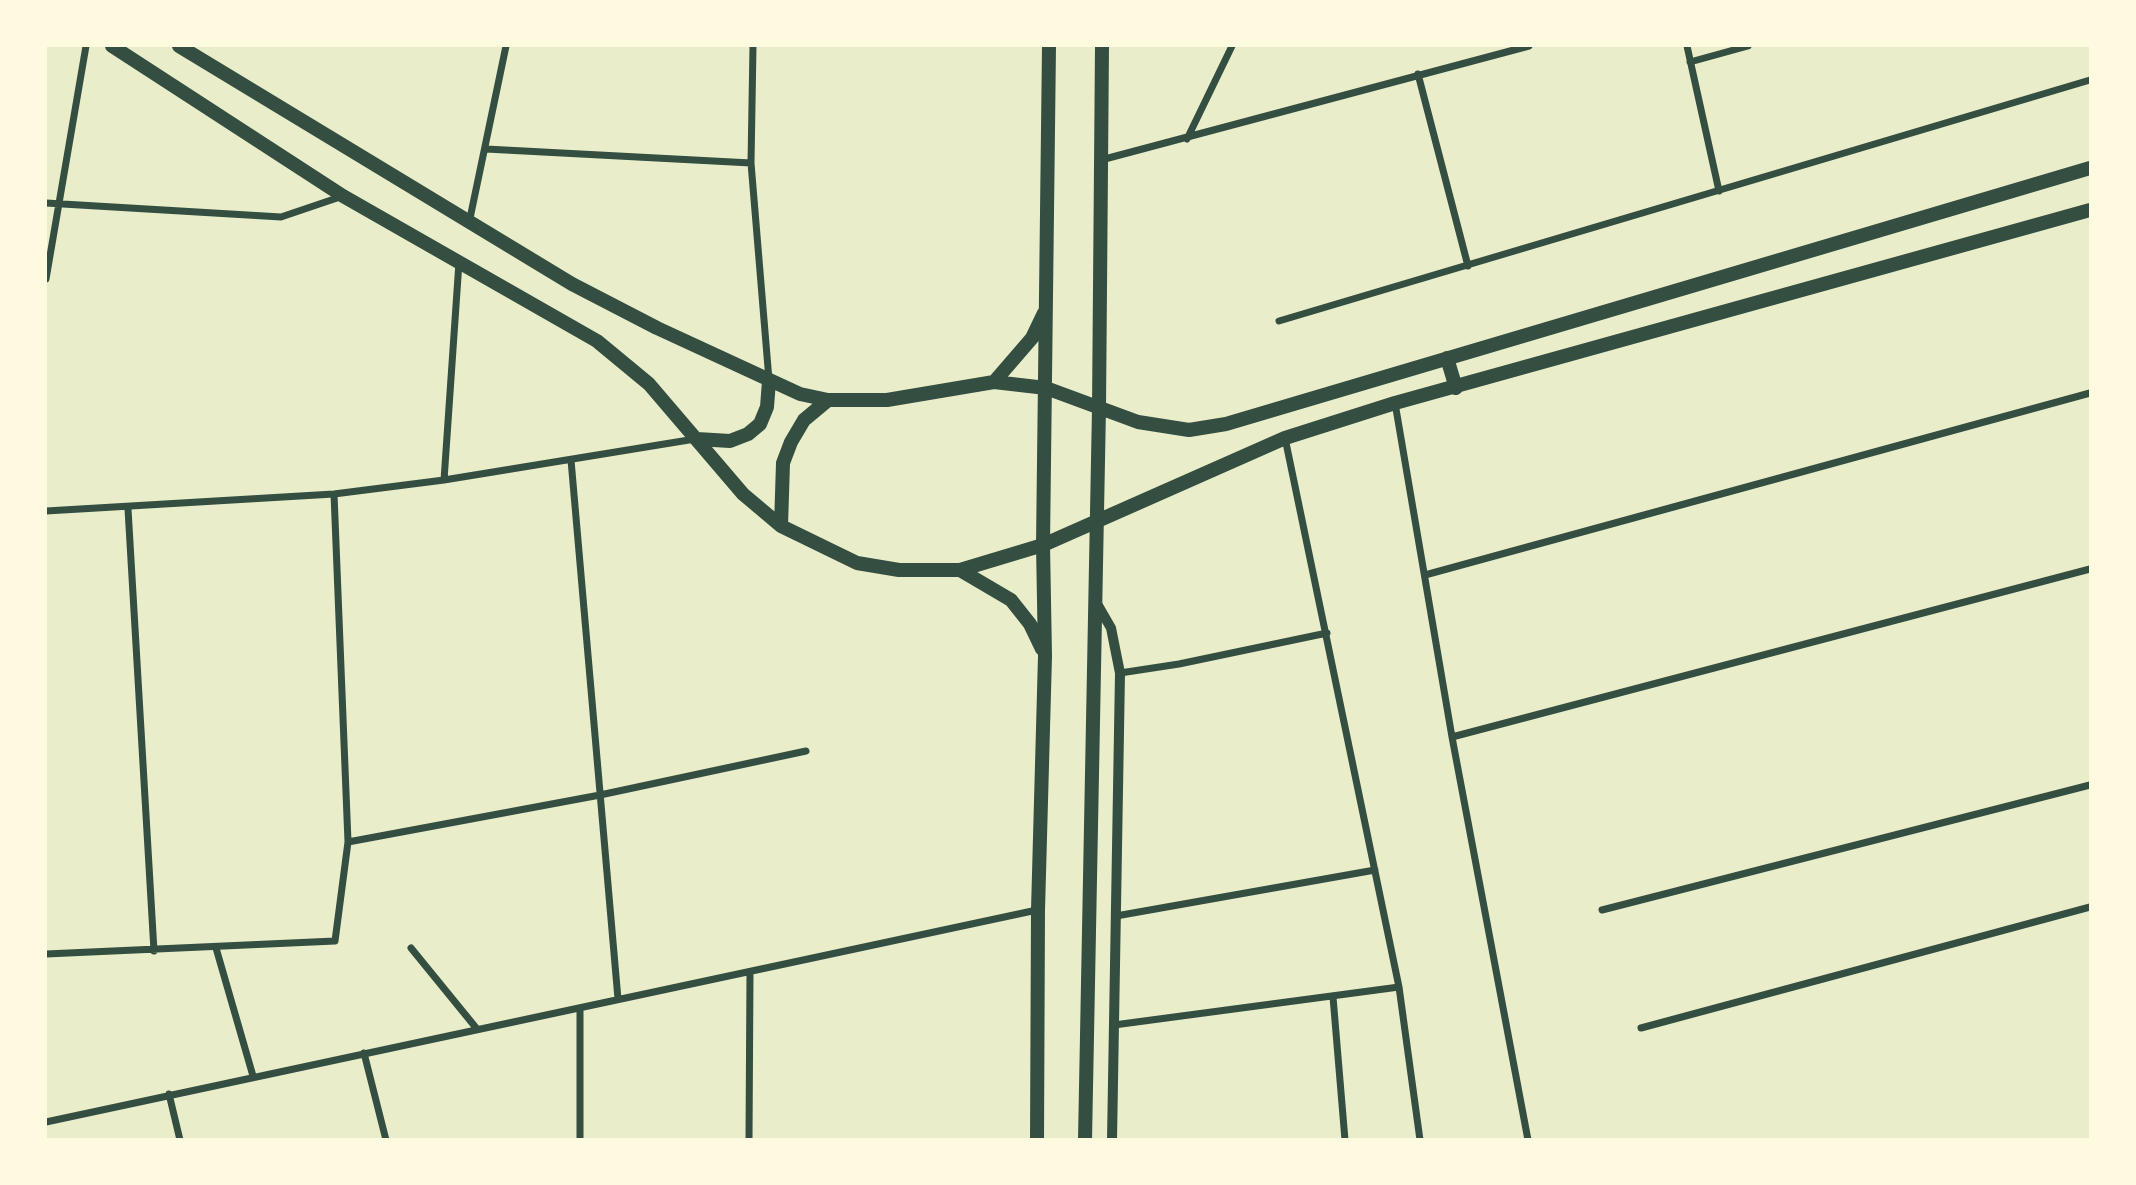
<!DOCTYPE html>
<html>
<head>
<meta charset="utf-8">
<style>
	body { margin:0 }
	#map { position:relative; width:2136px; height:1185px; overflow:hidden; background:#e9edc9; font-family:Montserrat,sans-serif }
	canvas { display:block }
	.frame { position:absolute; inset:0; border:47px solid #fefae0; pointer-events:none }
</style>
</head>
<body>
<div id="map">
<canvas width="2136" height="1185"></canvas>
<div class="frame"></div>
</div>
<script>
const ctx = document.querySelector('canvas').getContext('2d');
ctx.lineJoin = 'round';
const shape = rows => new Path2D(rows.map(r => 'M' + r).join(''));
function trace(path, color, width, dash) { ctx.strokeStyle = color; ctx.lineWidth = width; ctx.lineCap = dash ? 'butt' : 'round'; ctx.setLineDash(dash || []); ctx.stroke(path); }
trace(shape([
	[753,46,751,163,769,380],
	[1687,46,1719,191],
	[1690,62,1748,46],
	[1418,74,1468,266],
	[1187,139,1232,46],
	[486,149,751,163],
	[1101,160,1529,46],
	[46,203,281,217,343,196],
	[469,223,506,46],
	[46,279,86,46],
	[1279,321,2090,80],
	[1395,403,1452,737,1528,1140],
	[1285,438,1399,987,1420,1140],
	[571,460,618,999],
	[444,480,459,262],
	[128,509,154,951],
	[46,511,334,494,444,480,695,439],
	[1425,575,2090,393],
	[1120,673,1179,664,1327,633],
	[1452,737,2090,569],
	[348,842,600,795,806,751],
	[1602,910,2090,785],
	[1116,916,1375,870],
	[216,948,253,1076],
	[411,948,477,1029],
	[46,954,335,941,348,842,334,494],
	[1333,997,1345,1140],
	[1114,1025,1399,987],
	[1641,1028,2090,907],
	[364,1053,386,1140],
	[169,1094,180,1140],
	[46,1122,1037,910],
	[580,1140,580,1008],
	[749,1140,750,972]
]), '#344e41', 7);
trace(shape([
	[1096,602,1111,628,1120,673,1112,1140]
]), '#344e41', 10);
trace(shape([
	[112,46,343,196,597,341,649,384,743,494,781,526,857,563,899,570,960,570,1043,545,1285,438,1395,403,2090,210],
	[179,46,572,284,657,328,800,394,828,400,887,400,994,382,1046,388,1138,422,1189,430,1226,424,2090,168],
	[1447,358,1456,388],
	[994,382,1032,338,1044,313],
	[697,439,730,441,748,434,760,424,767,407,769,381],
	[781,526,783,463,791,442,804,420,828,400],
	[960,570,1011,600,1030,624,1042,649],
	[1037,1140,1038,910,1045,656,1043,545,1049,46],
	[1085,1140,1099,408,1102,46]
]), '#344e41', 14);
</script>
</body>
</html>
